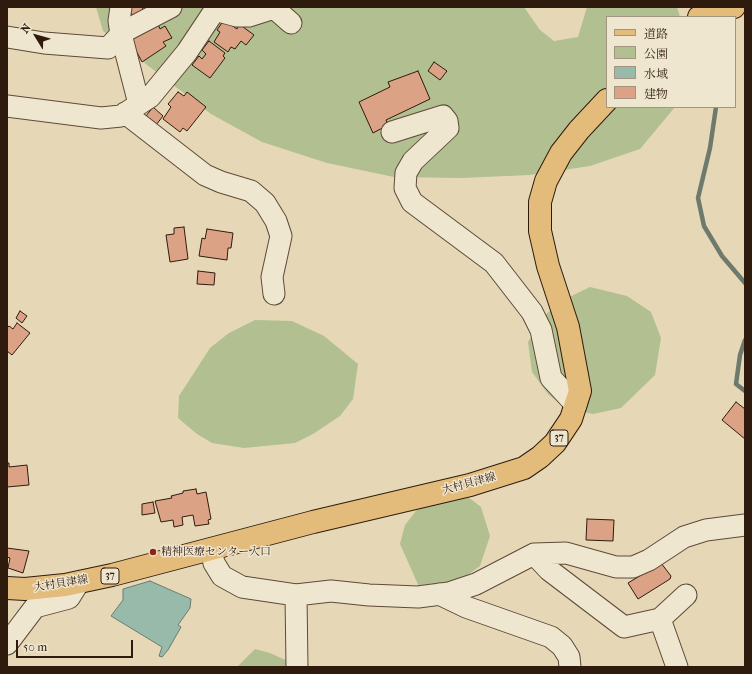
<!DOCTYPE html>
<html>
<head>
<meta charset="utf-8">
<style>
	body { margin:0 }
	#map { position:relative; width:752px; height:674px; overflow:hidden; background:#e6d8b7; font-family:"IM FELL French Canon","Noto Serif JP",serif }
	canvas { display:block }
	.frame { position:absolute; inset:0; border:8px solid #2f1b0e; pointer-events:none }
	.legend { position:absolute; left:606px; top:16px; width:130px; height:92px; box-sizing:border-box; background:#efe6d0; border:1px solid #a29582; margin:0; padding:5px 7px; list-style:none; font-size:12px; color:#2f1b0e }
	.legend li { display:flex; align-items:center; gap:8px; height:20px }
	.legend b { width:20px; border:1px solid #a29582 }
	.north { position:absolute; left:16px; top:16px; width:40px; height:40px; -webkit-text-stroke:3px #efe6d0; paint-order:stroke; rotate:307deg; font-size:11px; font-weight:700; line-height:16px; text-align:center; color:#2f1b0e }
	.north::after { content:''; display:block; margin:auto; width:14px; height:18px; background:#2f1b0e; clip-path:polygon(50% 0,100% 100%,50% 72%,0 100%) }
	.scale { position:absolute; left:16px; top:640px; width:117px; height:18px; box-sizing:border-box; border:2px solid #2f1b0e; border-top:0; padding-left:5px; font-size:12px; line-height:14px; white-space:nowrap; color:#2f1b0e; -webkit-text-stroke:3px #efe6d0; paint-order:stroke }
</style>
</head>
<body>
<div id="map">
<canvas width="752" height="674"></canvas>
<div class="frame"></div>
<ul class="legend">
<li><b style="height:5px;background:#e3bc7c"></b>道路</li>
<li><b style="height:11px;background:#b1bf91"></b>公園</li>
<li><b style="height:11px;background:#97baaa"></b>水域</li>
<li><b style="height:11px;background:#dba285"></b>建物</li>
</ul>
<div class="north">N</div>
<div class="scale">50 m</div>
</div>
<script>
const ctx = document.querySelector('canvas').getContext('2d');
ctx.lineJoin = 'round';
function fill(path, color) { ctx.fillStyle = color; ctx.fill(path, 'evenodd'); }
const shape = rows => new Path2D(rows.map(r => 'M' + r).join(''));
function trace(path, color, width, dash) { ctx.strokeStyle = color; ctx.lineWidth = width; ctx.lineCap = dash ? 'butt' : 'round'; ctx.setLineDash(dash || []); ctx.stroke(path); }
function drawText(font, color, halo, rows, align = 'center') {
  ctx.font = font + ' "IM FELL French Canon","Noto Serif JP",serif'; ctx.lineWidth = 3; ctx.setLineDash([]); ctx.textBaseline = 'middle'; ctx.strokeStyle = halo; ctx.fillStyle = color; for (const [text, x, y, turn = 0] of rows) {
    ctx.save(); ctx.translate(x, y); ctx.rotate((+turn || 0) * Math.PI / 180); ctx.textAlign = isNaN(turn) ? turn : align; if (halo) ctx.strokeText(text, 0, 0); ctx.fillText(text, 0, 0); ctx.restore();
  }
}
fill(shape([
	[96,7,524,7,540,30,554,41,578,37,587,7,677,7,680,17,607,17,607,107,675,107,640,149,590,166,530,175,461,178,394,177,327,163,262,142,211,114,103,31],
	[590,287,627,296,651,312,661,338,655,375,621,408,593,414,565,408,548,394,532,372,528,342,543,317,561,301],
	[255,320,292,321,324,336,358,364,353,399,340,416,313,434,295,443,244,448,212,443,197,434,178,418,179,396,210,348,229,333],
	[463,493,481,507,490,536,480,566,454,585,420,589,400,544,405,525,419,507],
	[255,649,270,653,301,667,237,667]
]), '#b1bf91');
const water = shape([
	[150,581,191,599,190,608,178,625,181,627,168,650,162,657,159,656,162,647,111,616,123,600,123,589,150,581]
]);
fill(water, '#97baaa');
trace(water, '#6d7a6c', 1);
trace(shape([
	[716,107,710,148,698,198,704,226,722,256,745,283],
	[745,340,740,355,736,384,745,391]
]), '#6d7a6c', 4.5);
const building = shape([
	[130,7,143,7,141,17,128,13,130,7],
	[224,20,237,29,239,24,254,35,246,45,241,41,235,49,231,47,228,52,214,42,220,32,217,30,224,20],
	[158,24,160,29,165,26,172,38,163,42,166,46,142,62,130,39,158,24],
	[209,41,225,53,223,56,225,58,210,78,192,65,199,56,202,59,206,54,202,50,209,41],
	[434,62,447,71,440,80,428,71,434,62],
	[418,71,430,99,386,120,388,125,373,133,359,102,390,87,388,82,418,71],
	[178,92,184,96,187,92,206,107,187,131,183,128,180,132,163,119,171,107,168,104,178,92],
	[153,107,163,116,156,125,146,116,153,107],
	[184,227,188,259,170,262,166,235,174,234,174,228,184,227],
	[207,229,233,233,231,248,228,248,227,260,199,256,202,238,205,239,207,229],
	[198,271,215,273,214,285,197,284,198,271],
	[20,311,27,316,22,323,16,318,20,311],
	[17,323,30,333,12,355,7,351,7,328,9,326,13,329,17,323],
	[736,402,745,409,745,439,722,420,736,402],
	[7,463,9,463,9,467,27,465,29,485,7,487,7,463],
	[196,489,197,494,206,492,211,519,208,520,209,524,195,526,193,515,182,517,183,525,174,527,173,520,161,522,155,501,172,498,171,496,183,493,183,491,196,489],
	[153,502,155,513,142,515,142,504,153,502],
	[587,519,614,520,613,541,586,540,587,519],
	[7,548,29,551,23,573,8,568,10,558,7,557,7,548],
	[661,563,671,576,670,579,638,599,628,583,661,563]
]);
fill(building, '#dba285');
trace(building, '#2f1b0e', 1);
const minor = shape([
	[121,7,119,21,121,34,139,104],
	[215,10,237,16,249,16,274,8,291,23],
	[7,37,44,43,108,48,123,32,171,7],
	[7,106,101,118,121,116,150,97,187,52,217,7],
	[125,113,205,175,221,182,251,191,265,203,276,221,281,236,272,277,274,294],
	[392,132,443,116,447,121,448,128,413,161,406,173,405,188,412,202,494,263,532,312,541,330,551,378,576,405],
	[211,549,214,563,222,576,242,587,296,595,331,591,369,595,418,597,449,593,476,584,534,554,566,553,616,567,633,567,649,560,684,537,706,530,745,525],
	[534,554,549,570,624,627,660,619,677,667],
	[439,594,466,607,551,637,562,646,569,657,570,667],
	[296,595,297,667],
	[660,619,686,595],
	[7,644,35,607,69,598,79,582]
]);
const major = shape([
	[699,17,715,9,734,7],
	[7,588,25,589,65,585,112,575,313,522,470,485,524,468,540,457,555,443,571,419,580,391,568,327,548,266,540,231,540,202,546,181,561,153,579,130,607,100]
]);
trace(minor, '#5d4a38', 23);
trace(major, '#2f1b0e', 24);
trace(minor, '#efe6d0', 21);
trace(major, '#e3bc7c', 22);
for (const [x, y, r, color] of [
	[153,552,4,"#8f2418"]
]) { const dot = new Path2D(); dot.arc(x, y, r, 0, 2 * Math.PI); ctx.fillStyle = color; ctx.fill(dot); trace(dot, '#efe6d0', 1.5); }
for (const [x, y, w] of [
	[559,438,18],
	[110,576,18]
]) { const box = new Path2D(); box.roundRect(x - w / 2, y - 8, w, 16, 3); ctx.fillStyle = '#efe6d0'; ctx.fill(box); trace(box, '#2f1b0e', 1); }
drawText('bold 10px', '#2f1b0e', null, [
	["37",559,438],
	["37",110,576]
]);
drawText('11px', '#2f1b0e', '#efe6d0', [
	["大村貝津線",469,484,-15],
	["大村貝津線",61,584,-9]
]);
drawText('11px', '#2f1b0e', '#efe6d0', [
	["精神医療センター入口",161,552]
], 'left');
</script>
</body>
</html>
